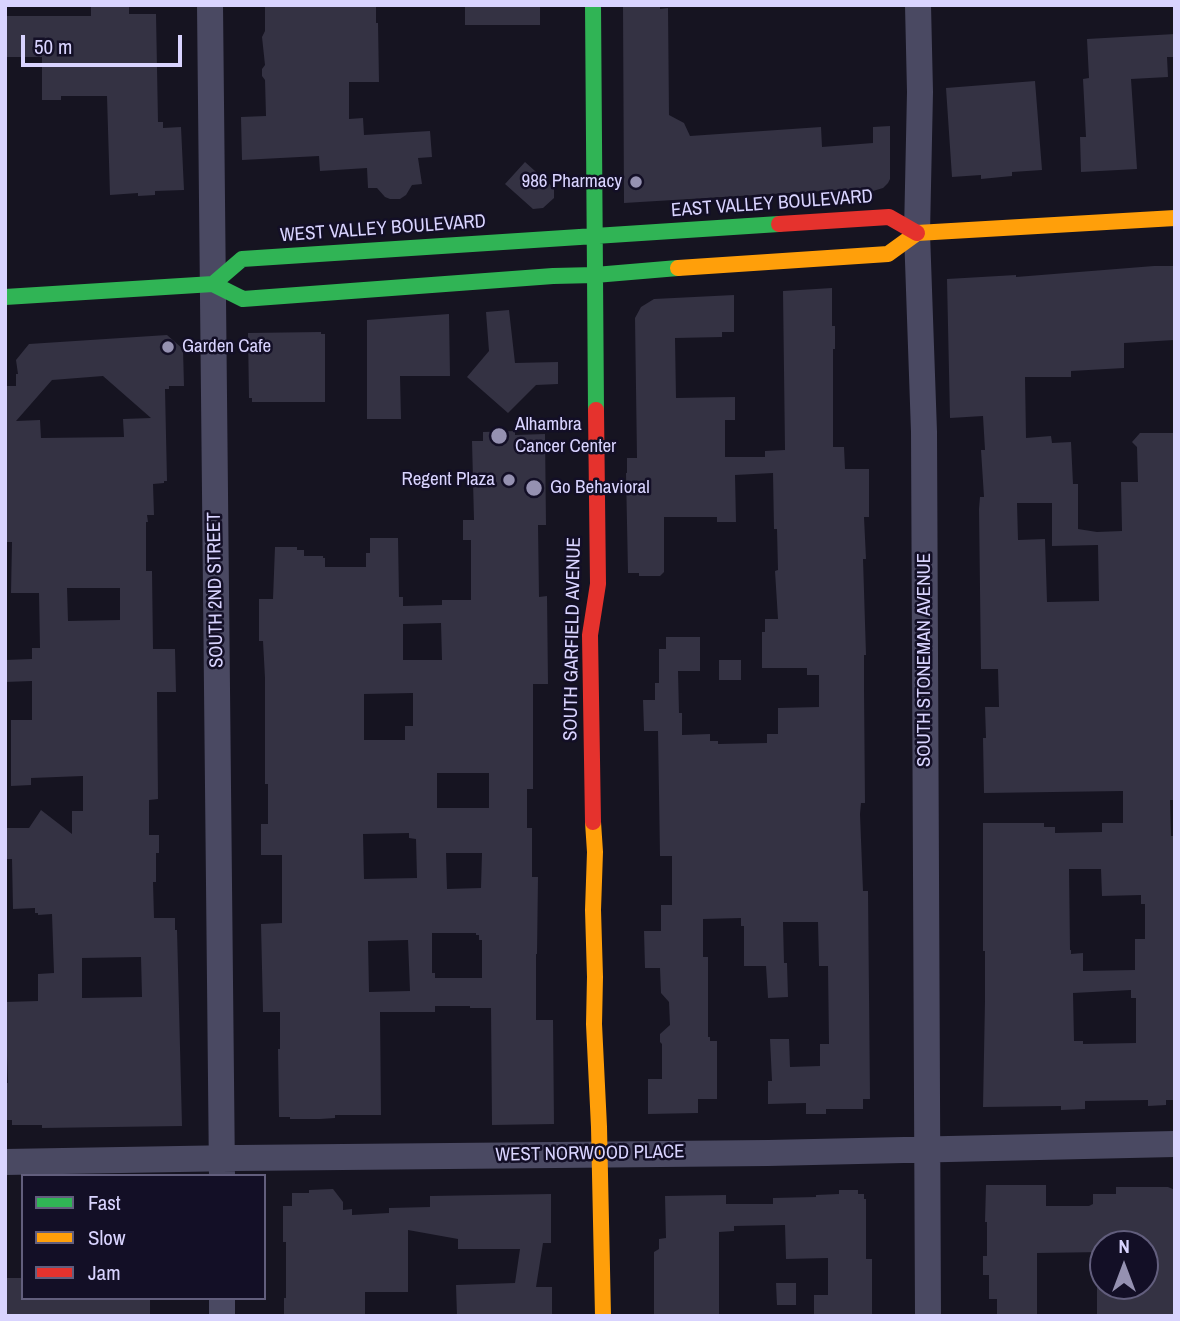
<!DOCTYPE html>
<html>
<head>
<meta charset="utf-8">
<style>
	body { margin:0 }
	#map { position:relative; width:1180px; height:1321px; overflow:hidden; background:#161421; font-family:"Archivo Narrow",sans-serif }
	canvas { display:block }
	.frame { position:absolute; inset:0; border:7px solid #d9d4ff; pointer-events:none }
	.legend { position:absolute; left:21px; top:1174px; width:245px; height:126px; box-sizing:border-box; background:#130f26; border:2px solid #625e7d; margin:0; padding:9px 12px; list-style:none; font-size:21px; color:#d9d4ff }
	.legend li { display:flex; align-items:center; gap:14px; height:35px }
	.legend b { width:35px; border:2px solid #625e7d }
	.north { position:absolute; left:1089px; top:1230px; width:70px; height:70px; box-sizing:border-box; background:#130f26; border:2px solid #625e7d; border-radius:50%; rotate:0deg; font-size:19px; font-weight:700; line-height:28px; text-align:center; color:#d9d4ff }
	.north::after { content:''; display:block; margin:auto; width:24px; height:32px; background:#9591b1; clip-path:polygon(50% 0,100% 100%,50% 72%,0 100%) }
	.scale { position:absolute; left:21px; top:35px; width:161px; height:32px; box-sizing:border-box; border:4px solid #d9d4ff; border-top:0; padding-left:9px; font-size:21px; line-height:24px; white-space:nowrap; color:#d9d4ff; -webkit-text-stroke:5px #130f26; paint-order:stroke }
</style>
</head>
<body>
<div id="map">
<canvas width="1180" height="1321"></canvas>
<div class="frame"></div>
<ul class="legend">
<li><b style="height:9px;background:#30b455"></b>Fast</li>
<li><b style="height:9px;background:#ff9f0a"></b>Slow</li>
<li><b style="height:9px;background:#e5322d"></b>Jam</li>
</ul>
<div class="north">N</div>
<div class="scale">50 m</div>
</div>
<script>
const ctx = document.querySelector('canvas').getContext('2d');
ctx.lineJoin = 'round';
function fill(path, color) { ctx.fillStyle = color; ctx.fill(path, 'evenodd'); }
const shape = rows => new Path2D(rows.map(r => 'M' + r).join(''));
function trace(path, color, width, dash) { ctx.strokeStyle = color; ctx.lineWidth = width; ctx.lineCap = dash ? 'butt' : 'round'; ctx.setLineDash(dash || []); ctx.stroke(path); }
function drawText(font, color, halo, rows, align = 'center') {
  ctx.font = font + ' "Archivo Narrow",sans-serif'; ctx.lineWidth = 5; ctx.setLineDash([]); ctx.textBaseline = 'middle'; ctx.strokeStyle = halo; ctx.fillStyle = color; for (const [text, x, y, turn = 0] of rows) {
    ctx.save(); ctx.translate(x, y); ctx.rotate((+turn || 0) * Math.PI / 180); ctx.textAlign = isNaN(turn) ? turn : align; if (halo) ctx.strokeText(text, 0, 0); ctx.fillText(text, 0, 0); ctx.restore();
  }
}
fill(shape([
	[91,5,129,5,129,14,156,14,158,122,163,122,163,128,181,127,184,190,155,191,155,195,138,196,138,193,110,195,107,96,61,96,61,100,42,100,42,57,5,57,5,16,91,16],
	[265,5,376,5,376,23,378,23,379,82,349,82,349,119,363,118,364,135,430,131,432,157,418,158,422,184,412,185,406,195,400,199,390,199,385,197,377,188,368,188,367,168,320,171,319,156,242,160,241,117,266,116,265,80,262,76,262,69,265,65,262,37,265,31],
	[465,5,540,5,540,25,465,25],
	[660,5,660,9,668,8,669,115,684,123,690,136,821,127,822,147,873,143,873,127,890,126,890,179,888,183,883,188,873,191,858,192,858,189,838,190,624,203,623,7],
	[1175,34,1175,57,1167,57,1168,77,1131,79,1137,169,1081,172,1080,137,1086,137,1083,79,1089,78,1087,39],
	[1035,81,1042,170,1012,172,1012,176,981,179,981,175,952,177,946,88],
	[525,162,554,188,554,198,543,208,533,209,505,184],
	[1154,266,1173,266,1175,268,1174,340,1124,343,1124,368,1071,371,1071,377,1025,377,1026,438,1051,436,1052,443,1071,442,1073,484,1078,484,1078,529,1097,532,1122,531,1121,482,1138,482,1137,447,1132,442,1140,433,1175,433,1175,800,1170,800,1171,836,1175,836,1175,1100,1166,1100,1166,1105,1148,1106,1148,1100,1085,1101,1085,1109,1061,1110,1061,1106,983,1107,985,1001,985,951,983,951,983,823,1044,823,1044,827,1055,827,1055,833,1102,832,1102,823,1123,823,1123,791,984,793,983,738,986,738,985,707,999,707,998,669,981,669,979,509,980,497,984,497,981,450,985,450,983,416,950,418,947,279,1016,275,1016,277],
	[1017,503,1052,503,1052,546,1098,545,1099,601,1047,602,1045,539,1018,540],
	[1069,869,1101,869,1102,896,1141,895,1141,904,1145,904,1145,939,1135,939,1135,970,1083,971,1083,953,1071,954,1071,950,1070,950],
	[1131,990,1131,998,1136,998,1136,1043,1083,1044,1083,1041,1074,1041,1073,993],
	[832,288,832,326,835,326,835,349,833,349,833,447,844,447,845,469,869,469,869,517,864,517,866,559,863,559,866,655,864,655,864,690,865,803,861,803,860,814,863,891,868,891,870,1099,863,1099,863,1109,826,1109,826,1114,806,1114,806,1103,768,1104,768,1081,772,1081,770,1039,789,1039,790,1067,820,1066,820,1044,829,1044,828,966,819,966,818,922,783,922,784,963,787,963,788,997,768,998,766,966,744,966,744,926,741,926,741,918,703,919,703,957,708,957,708,1037,710,1037,710,1041,717,1041,717,1099,698,1099,698,1113,648,1114,648,1079,662,1079,662,1044,660,1042,660,1034,670,1025,669,1002,661,993,660,968,645,968,644,931,661,931,661,905,672,905,672,856,660,856,658,731,644,731,643,700,655,700,655,683,659,683,659,649,666,649,666,637,700,637,700,671,678,671,679,713,682,713,682,735,710,734,710,741,718,741,718,744,767,743,767,734,778,734,778,708,819,707,819,675,807,675,807,668,762,668,762,632,765,632,765,619,778,619,775,571,778,570,777,529,774,529,773,473,735,475,736,522,717,522,717,517,664,517,664,572,660,576,639,576,639,573,628,573,626,473,627,473,627,458,637,458,635,318,641,307,654,299,734,295,734,332,722,332,722,337,675,338,676,398,735,397,735,420,725,420,725,457,765,457,765,451,785,450,783,291],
	[509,310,515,363,558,362,558,384,536,385,508,413,467,377,489,351,486,312],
	[449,314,450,376,400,376,401,419,367,419,367,320],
	[321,332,321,334,325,334,325,402,252,402,252,398,249,398,248,333],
	[167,335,183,349,184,386,169,386,169,389,165,389,167,481,164,481,164,483,153,484,154,515,147,515,148,522,146,522,146,571,152,571,153,649,175,649,176,692,157,692,158,799,149,800,149,835,159,835,159,853,156,853,156,882,153,882,154,918,175,918,175,930,177,930,182,1126,42,1128,42,1125,12,1125,12,1120,5,1120,5,1083,8,1083,5,1002,38,1001,38,974,54,973,52,914,38,915,38,913,35,913,35,908,13,909,12,859,6,859,5,857,5,828,29,828,41,810,72,834,72,811,83,811,83,776,31,778,31,785,11,786,11,720,32,720,32,681,5,682,5,660,32,659,32,648,40,648,39,593,11,593,12,542,5,542,5,386,16,386,16,374,18,374,16,360,29,344],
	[103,376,151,418,123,419,124,437,41,438,40,420,16,421,52,380],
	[67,588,120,588,120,620,68,621],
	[141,957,142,997,82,998,82,958],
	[515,431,515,435,545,434,546,525,538,525,539,597,547,596,548,684,533,684,533,789,527,789,527,828,532,828,532,877,538,877,537,954,536,954,536,1020,553,1020,554,1124,492,1125,491,1008,470,1008,470,1006,435,1006,435,1012,380,1012,381,1115,335,1115,335,1118,320,1119,290,1119,290,1117,279,1117,278,1049,280,1049,280,1012,263,1012,261,924,282,923,282,855,261,855,261,824,268,824,268,784,265,784,265,678,263,641,259,641,259,599,273,599,275,547,297,547,297,550,304,550,304,556,323,556,323,558,325,558,325,567,366,567,366,553,370,553,370,538,398,538,399,597,403,597,403,606,442,605,442,600,471,600,471,540,463,540,463,520,474,520,472,441,483,441,483,432],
	[441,623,442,660,403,660,403,624],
	[413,693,413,726,405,726,405,740,364,740,364,694],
	[437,773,489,773,489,808,437,808],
	[409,833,409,838,416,839,417,878,364,879,363,834],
	[446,853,482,853,481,888,447,889],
	[432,933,476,933,476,935,479,935,479,940,482,940,482,978,435,978,435,973,432,973],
	[408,940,410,991,369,992,368,941],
	[719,660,741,660,741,680,719,680],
	[986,1185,1046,1185,1046,1206,1089,1206,1093,1204,1093,1194,1116,1194,1116,1187,1168,1187,1175,1190,1175,1316,1097,1316,1097,1286,1145,1286,1145,1244,1103,1244,1103,1252,1037,1253,1037,1316,997,1316,997,1299,989,1299,989,1275,983,1275,983,1256,987,1256,987,1222,985,1222],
	[333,1189,343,1202,343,1210,352,1209,352,1215,389,1213,389,1208,430,1207,430,1196,551,1194,551,1243,543,1243,536,1287,552,1287,552,1316,457,1316,456,1285,515,1283,520,1249,458,1249,458,1239,408,1230,408,1292,365,1292,365,1316,284,1316,284,1298,286,1298,286,1242,283,1242,283,1206,292,1206,292,1193,309,1193,309,1190],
	[839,1190,858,1190,858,1194,864,1194,864,1199,866,1199,866,1259,872,1259,872,1316,814,1315,814,1295,828,1295,828,1258,786,1259,785,1225,734,1226,734,1231,719,1232,719,1316,654,1316,654,1252,659,1249,659,1239,666,1238,665,1196,726,1195,726,1204,773,1204,773,1198,816,1197,816,1195,839,1194],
	[5,1278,23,1278,23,1298,150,1298,150,1316,5,1316],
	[776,1283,796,1283,796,1305,777,1305]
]), '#343243');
trace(shape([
	[210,5,222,1176],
	[918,5,920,92,917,233,924,432,928,1316],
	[5,1162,237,1158,768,1153,1175,1144],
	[222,1316,222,1298]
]), '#4a4962', 26);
trace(shape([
	[593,5,596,410],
	[213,284,242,259,779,224],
	[5,297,213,284,243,299,553,276,595,275,678,268]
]), '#30b455', 16);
trace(shape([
	[678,268,888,254,917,233,1175,218],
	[593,822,595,852,593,910,595,977,594,1024,599,1127,603,1316]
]), '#ff9f0a', 16);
trace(shape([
	[779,224,889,217,917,233],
	[593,822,590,635,598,584,596,410]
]), '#e5322d', 16);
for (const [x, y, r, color] of [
	[636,182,7,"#9591b1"],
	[168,347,7,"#9591b1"],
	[499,436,9,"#9591b1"],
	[509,480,7,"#9591b1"],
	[534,488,9,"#9591b1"]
]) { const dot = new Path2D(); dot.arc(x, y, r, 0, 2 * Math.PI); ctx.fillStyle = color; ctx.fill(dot); trace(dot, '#130f26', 2.5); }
drawText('19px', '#d9d4ff', '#130f26', [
	["986 Pharmacy",622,182,"right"],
	["Garden Cafe",182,347],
	["Alhambra",515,425],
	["Cancer Center",515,447],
	["Regent Plaza",495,480,"right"],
	["Go Behavioral",550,488]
], 'left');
drawText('19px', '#d9d4ff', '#130f26', [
	["EAST VALLEY BOULEVARD",772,204,-4],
	["WEST VALLEY BOULEVARD",383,229,-4],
	["SOUTH 2ND STREET",216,590,-91],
	["SOUTH GARFIELD AVENUE",573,639,-89],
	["SOUTH STONEMAN AVENUE",925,660,-90],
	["WEST NORWOOD PLACE",590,1154,-1]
]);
</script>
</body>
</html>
